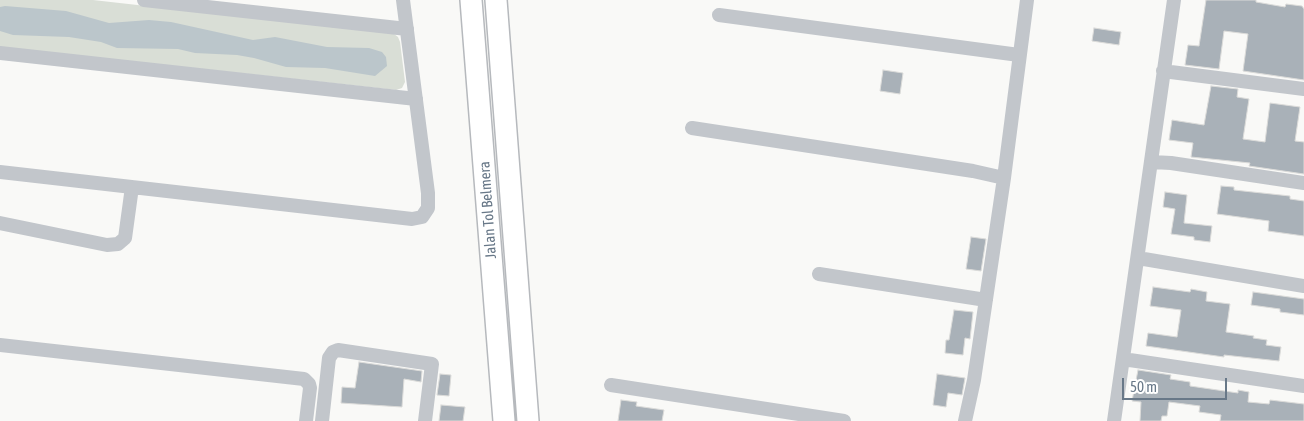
<!DOCTYPE html>
<html>
<head>
<meta charset="utf-8">
<style>
	body { margin:0 }
	#map { position:relative; width:1304px; height:421px; overflow:hidden; background:#f9f9f7; font-family:"Asap Condensed",sans-serif }
	canvas { display:block }
	.scale { position:absolute; left:1122px; top:378px; width:105px; height:22px; box-sizing:border-box; border:2px solid #687888; border-top:0; padding-left:6px; font-size:15px; line-height:18px; white-space:nowrap; color:#687888; -webkit-text-stroke:4px #fff; paint-order:stroke }
</style>
</head>
<body>
<div id="map">
<canvas width="1304" height="421"></canvas>
<div class="scale">50 m</div>
</div>
<script>
const ctx = document.querySelector('canvas').getContext('2d');
ctx.lineJoin = 'round';
function fill(path, color) { ctx.fillStyle = color; ctx.fill(path, 'evenodd'); }
const shape = rows => new Path2D(rows.map(r => 'M' + r).join(''));
function trace(path, color, width, dash) { ctx.strokeStyle = color; ctx.lineWidth = width; ctx.lineCap = dash ? 'butt' : 'round'; ctx.setLineDash(dash || []); ctx.stroke(path); }
function drawText(font, color, halo, rows, align = 'center') {
  ctx.font = font + ' "Asap Condensed",sans-serif'; ctx.lineWidth = 5; ctx.setLineDash([]); ctx.textBaseline = 'middle'; ctx.strokeStyle = halo; ctx.fillStyle = color; for (const [text, x, y, turn = 0] of rows) {
    ctx.save(); ctx.translate(x, y); ctx.rotate((+turn || 0) * Math.PI / 180); ctx.textAlign = isNaN(turn) ? turn : align; if (halo) ctx.strokeText(text, 0, 0); ctx.fillText(text, 0, 0); ctx.restore();
  }
}
fill(shape([
	[0,0,93,0,394,34,398,37,400,42,405,82,402,88,396,90,0,47]
]), '#d9ded6');
fill(shape([
	[5,6,66,11,109,23,149,20,171,22,253,40,275,37,327,47,369,48,382,52,386,57,387,66,375,76,325,68,286,67,254,58,237,55,195,53,178,49,117,48,101,42,69,37,13,35,0,31,0,7]
]), '#bbc6cb');
const building = shape([
	[1206,0,1256,0,1256,2,1285,7,1286,4,1302,6,1304,9,1304,80,1243,71,1248,34,1224,31,1219,69,1185,65,1188,45,1199,46,1206,0],
	[1094,28,1121,32,1119,45,1092,41,1094,28],
	[883,70,903,73,900,94,880,91,883,70],
	[1211,86,1238,89,1237,97,1249,99,1243,139,1265,142,1270,103,1300,107,1295,141,1304,142,1304,174,1249,166,1250,163,1191,157,1193,143,1169,140,1172,120,1204,125,1211,86],
	[1221,186,1234,187,1234,190,1290,196,1290,199,1304,201,1304,236,1268,231,1269,221,1217,214,1221,186],
	[1165,192,1187,195,1184,223,1212,226,1210,242,1194,240,1194,237,1171,234,1175,209,1163,207,1165,192],
	[971,237,986,239,981,271,966,269,971,237],
	[1153,287,1190,292,1191,289,1207,292,1206,301,1230,304,1226,332,1254,336,1253,338,1267,340,1266,345,1281,347,1279,361,1224,355,1224,357,1146,346,1148,333,1177,337,1181,310,1150,306,1153,287],
	[1253,292,1304,299,1304,315,1280,312,1280,309,1251,305,1253,292],
	[954,310,973,312,970,339,965,338,963,355,945,353,946,340,949,340,954,310],
	[359,362,422,371,421,382,404,379,402,407,341,403,342,387,355,388,359,362],
	[1138,370,1171,375,1170,379,1190,382,1190,386,1238,393,1238,390,1249,392,1248,402,1269,404,1270,400,1304,404,1304,421,1220,421,1221,415,1199,412,1200,406,1169,402,1167,416,1162,416,1161,421,1140,421,1141,402,1132,401,1138,370],
	[440,374,451,375,449,396,437,395,440,374],
	[937,374,965,378,962,395,948,393,946,407,933,405,937,374],
	[621,400,637,402,636,406,664,410,662,421,618,421,621,400],
	[441,405,465,407,463,421,439,421,441,405]
]);
fill(building, '#a9b1b8');
trace(building, '#dbdbd9', 1);
const highway = shape([
	[471,0,504,421],
	[496,0,528,421]
]);
trace(highway, '#b6b9bd', 24);
trace(shape([
	[144,0,407,29],
	[719,15,1019,55],
	[0,53,416,99],
	[1163,71,1304,89],
	[692,128,973,171,1004,178],
	[1152,162,1171,163,1304,183],
	[0,172,412,219,422,217,428,208,428,193,403,0],
	[0,223,107,245,118,244,125,238,132,187],
	[1138,258,1304,286],
	[819,274,986,300],
	[0,345,304,379,309,384,310,388,306,421],
	[1123,359,1304,386],
	[611,385,844,421],
	[322,421,329,358,333,352,338,350,432,364,425,421],
	[965,421,974,380,1004,178,1027,0],
	[1114,421,1174,0]
]), '#c2c6cb', 14);
trace(highway, '#fff', 21);
drawText('15px', '#687888', '#fff', [
	["Jalan Tol Belmera",488,210,-94]
]);
</script>
</body>
</html>
